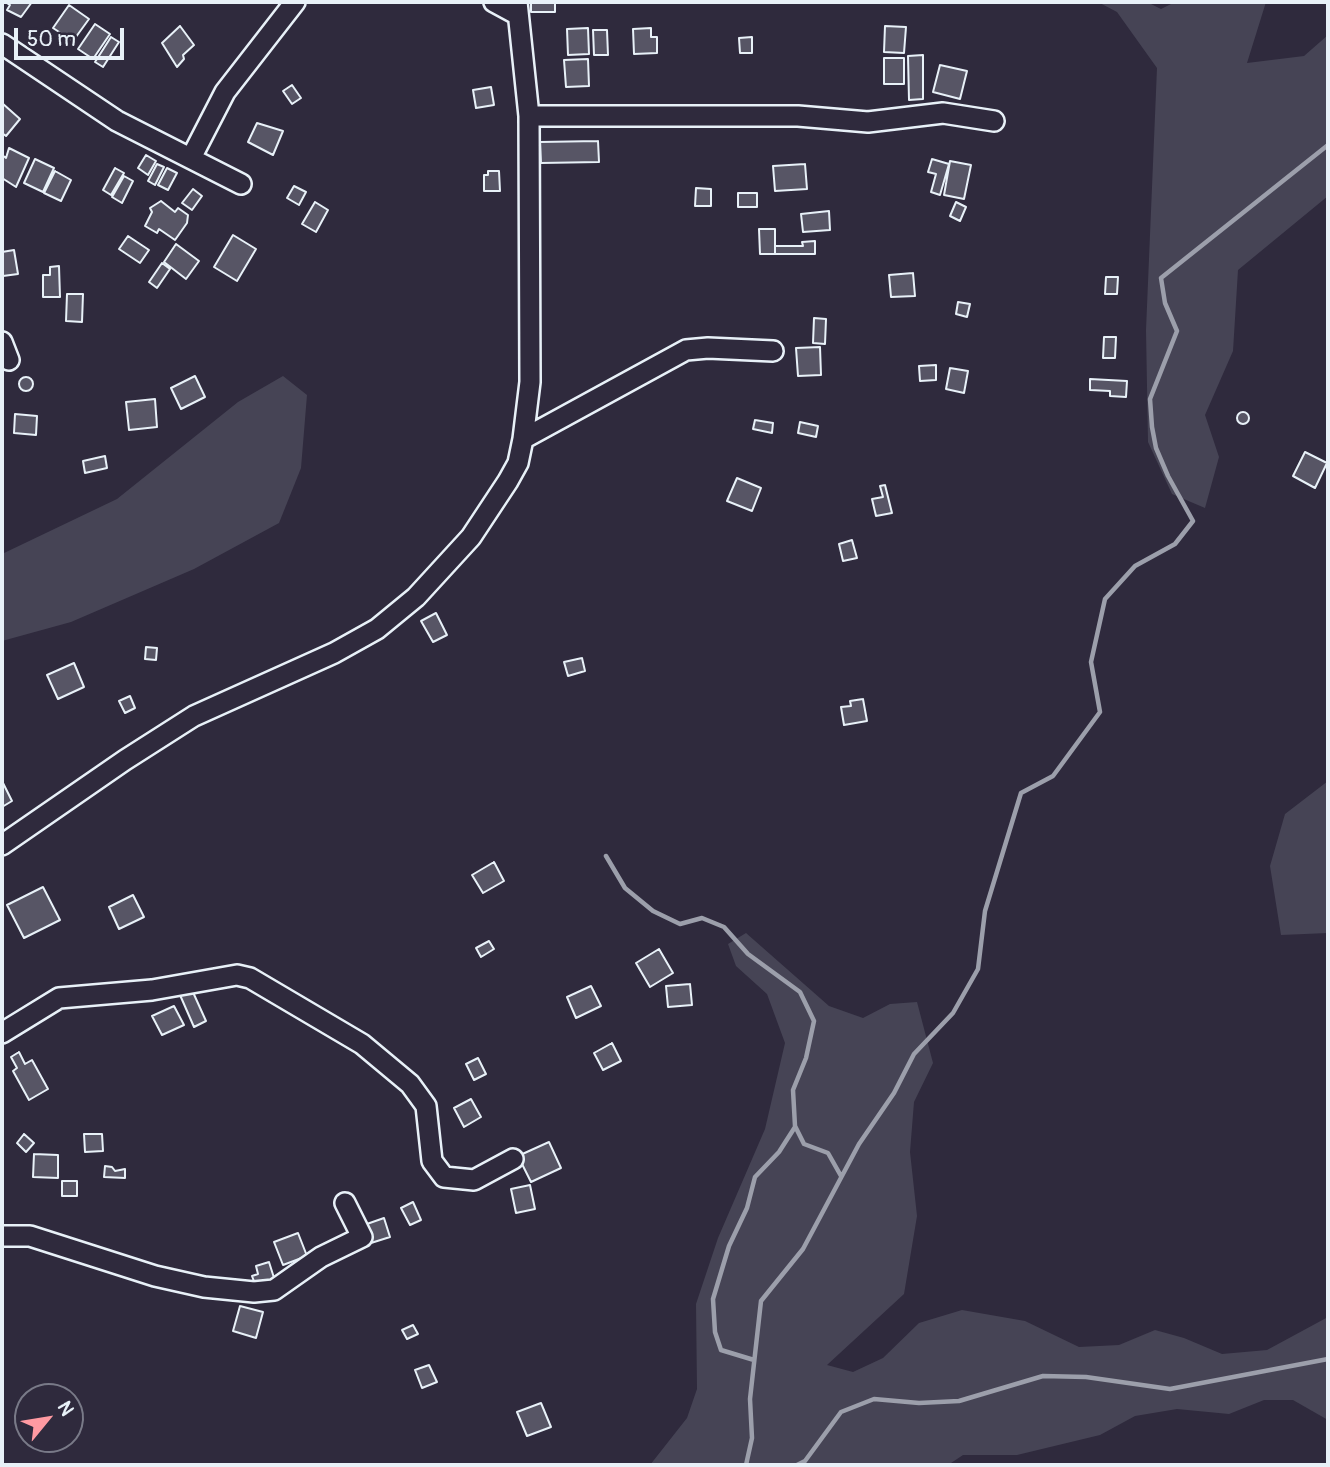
<!DOCTYPE html>
<html>
<head>
<meta charset="utf-8">
<style>
	body { margin:0 }
	#map { position:relative; width:1330px; height:1467px; overflow:hidden; background:#2f2a3d; font-family:Pangolin,sans-serif }
	canvas { display:block }
	.frame { position:absolute; inset:0; border:4px solid #e8f1f8; pointer-events:none }
	.north { position:absolute; left:14px; top:1383px; width:70px; height:70px; box-sizing:border-box; background:#2f2a3d; border:2px solid #797a88; border-radius:50%; rotate:60deg; font-size:19px; font-weight:700; line-height:28px; text-align:center; color:#e8f1f8 }
	.north::after { content:''; display:block; margin:auto; width:24px; height:32px; background:#ff9aa2; clip-path:polygon(50% 0,100% 100%,50% 72%,0 100%) }
	.scale { position:absolute; left:14px; top:28px; width:110px; height:32px; box-sizing:border-box; border:4px solid #e8f1f8; border-top:0; padding-left:9px; font-size:21px; line-height:24px; white-space:nowrap; color:#e8f1f8; -webkit-text-stroke:5px #2f2a3d; paint-order:stroke }
</style>
</head>
<body>
<div id="map">
<canvas width="1330" height="1467"></canvas>
<div class="frame"></div>
<div class="north">N</div>
<div class="scale">50 m</div>
</div>
<script>
const ctx = document.querySelector('canvas').getContext('2d');
ctx.lineJoin = 'round';
function fill(path, color) { ctx.fillStyle = color; ctx.fill(path, 'evenodd'); }
const shape = rows => new Path2D(rows.map(r => 'M' + r).join(''));
function trace(path, color, width, dash) { ctx.strokeStyle = color; ctx.lineWidth = width; ctx.lineCap = dash ? 'butt' : 'round'; ctx.setLineDash(dash || []); ctx.stroke(path); }
fill(shape([
	[1098,2,1147,2,1161,9,1175,2,1266,2,1247,63,1304,56,1328,35,1328,196,1238,270,1233,351,1205,415,1219,457,1205,508,1172,494,1148,442,1146,330,1157,68,1117,12],
	[283,376,307,395,301,468,279,523,194,569,71,622,2,641,2,554,117,499,238,402],
	[1328,781,1328,933,1281,935,1270,866,1285,814],
	[746,933,829,1006,863,1018,890,1004,917,1002,933,1063,914,1102,910,1152,917,1216,904,1294,827,1365,853,1372,883,1358,919,1323,962,1310,1025,1321,1079,1347,1119,1345,1155,1330,1184,1338,1222,1354,1267,1350,1328,1317,1328,1420,1293,1400,1264,1400,1229,1414,1177,1409,1135,1416,1100,1435,1017,1455,963,1455,948,1465,650,1465,687,1418,697,1389,696,1304,718,1238,765,1129,785,1043,767,994,736,966,728,944]
]), '#464455');
trace(shape([
	[606,856,625,888,653,911,680,924,702,918,724,927,748,954,800,992,814,1021,806,1058,793,1090,795,1126,804,1144,828,1153,841,1176],
	[754,1360,721,1350,715,1332,713,1299,729,1246,747,1208,755,1177,779,1152,795,1127],
	[746,1465,752,1438,750,1399,761,1301,803,1249,859,1144,894,1093,914,1054,953,1013,978,969,985,911,1021,793,1053,776,1100,712,1091,662,1105,599,1135,566,1175,544,1193,521,1168,476,1156,448,1152,427,1150,399,1177,331,1165,303,1161,278,1328,145],
	[797,1465,805,1461,841,1412,874,1399,919,1403,959,1401,1043,1376,1086,1377,1170,1389,1328,1359]
]), '#9c9fab', 4.5);
const building = shape([
	[5,2,32,2,21,17,7,10,10,5,5,2],
	[531,2,555,2,555,12,531,12,531,2],
	[69,5,89,19,73,41,53,28,69,5],
	[95,24,110,34,93,59,78,49,95,24],
	[180,26,194,45,183,55,184,59,177,67,162,43,180,26],
	[885,26,906,27,904,53,884,52,885,26],
	[588,28,589,54,568,55,567,29,588,28],
	[651,28,651,37,657,37,657,53,634,54,633,29,651,28],
	[593,30,607,30,608,55,594,55,593,30],
	[111,37,119,42,103,67,95,62,111,37],
	[752,37,752,53,740,53,739,38,752,37],
	[923,55,923,99,909,100,908,56,923,55],
	[884,58,904,58,904,84,884,84,884,58],
	[588,59,589,86,566,87,564,60,588,59],
	[940,65,967,71,960,99,933,92,940,65],
	[292,85,301,98,292,104,283,91,292,85],
	[491,87,494,105,476,108,473,90,491,87],
	[2,103,20,119,6,136,2,133,2,103],
	[257,123,283,131,273,155,248,142,257,123],
	[598,141,599,162,541,163,540,142,598,141],
	[9,148,29,158,16,187,2,178,2,155,6,158,9,148],
	[146,155,156,161,148,175,138,168,146,155],
	[35,159,54,168,43,192,24,183,35,159],
	[932,159,949,164,940,195,931,192,936,174,928,172,932,159],
	[950,161,971,165,964,199,944,195,950,161],
	[157,164,164,167,155,185,148,181,157,164],
	[805,164,807,189,775,191,773,166,805,164],
	[115,168,124,173,111,195,103,190,115,168],
	[167,168,177,173,168,190,158,185,167,168],
	[55,171,71,180,61,201,44,193,55,171],
	[488,171,499,171,500,191,484,191,484,175,488,175,488,171],
	[124,176,133,181,122,203,112,197,124,176],
	[294,186,306,192,299,205,287,198,294,186],
	[696,188,711,189,711,206,695,206,696,188],
	[193,189,202,196,192,210,182,203,193,189],
	[738,193,757,193,757,207,738,207,738,193],
	[161,201,175,212,178,208,188,215,187,223,175,240,159,229,157,233,145,226,152,212,150,208,161,201],
	[315,202,328,210,316,232,302,224,315,202],
	[956,202,966,207,960,221,950,216,956,202],
	[829,211,830,230,803,232,801,214,829,211],
	[759,229,775,229,775,254,760,254,759,229],
	[233,235,256,249,237,281,214,267,233,235],
	[128,236,149,250,140,263,119,249,128,236],
	[815,241,815,254,775,254,775,246,803,246,802,242,815,241],
	[176,244,199,261,186,279,164,262,176,244],
	[14,250,18,274,3,276,2,252,14,250],
	[162,263,170,269,157,288,149,282,162,263],
	[59,266,60,297,43,297,43,275,50,275,50,267,59,266],
	[913,273,915,296,891,297,889,275,913,273],
	[1106,277,1118,277,1117,294,1105,294,1106,277],
	[67,294,83,294,82,322,66,321,67,294],
	[958,302,970,304,967,317,956,314,958,302],
	[814,318,826,319,825,344,813,343,814,318],
	[1104,337,1116,337,1115,358,1103,358,1104,337],
	[820,347,821,375,798,376,796,348,820,347],
	[936,365,936,380,920,381,919,366,936,365],
	[950,368,968,371,964,393,946,389,950,368],
	[195,376,205,397,181,409,171,388,195,376],
	'19 384a7 7 0 1 1 14 0a7 7 0 1 1-14 0Z',
	[1090,379,1127,381,1126,397,1110,396,1110,391,1090,390,1090,379],
	[155,399,157,427,129,430,126,402,155,399],
	'1237 418a6 6 0 1 1 12 0a6 6 0 1 1-12 0Z',
	[15,414,37,416,36,435,14,433,15,414],
	[755,420,773,423,772,433,753,429,755,420],
	[800,422,818,426,816,437,798,433,800,422],
	[1305,452,1327,463,1315,488,1293,476,1305,452],
	[105,456,107,468,85,473,83,461,105,456],
	[737,478,761,488,752,511,727,501,737,478],
	[885,485,892,513,876,516,872,499,883,497,880,486,885,485],
	[852,540,857,558,843,561,839,544,852,540],
	[436,613,447,635,433,642,421,621,436,613],
	[146,647,157,648,156,660,145,659,146,647],
	[582,658,585,671,568,676,564,662,582,658],
	[74,663,84,687,58,699,47,675,74,663],
	[130,696,135,708,125,713,119,701,130,696],
	[863,699,867,721,844,725,841,707,851,706,850,701,863,699],
	[2,781,12,801,2,807,2,781],
	[494,862,504,881,483,893,472,875,494,862],
	[43,887,60,920,24,938,7,905,43,887],
	[133,895,144,917,119,929,109,907,133,895],
	[489,941,494,949,481,957,476,948,489,941],
	[659,949,673,973,650,987,636,963,659,949],
	[690,984,692,1005,668,1007,666,986,690,984],
	[591,986,601,1006,576,1018,567,997,591,986],
	[192,990,206,1021,194,1027,180,995,192,990],
	[174,1006,184,1025,162,1035,152,1016,174,1006],
	[612,1043,621,1061,603,1070,594,1053,612,1043],
	[19,1052,25,1064,32,1060,48,1089,29,1100,13,1071,17,1068,11,1057,19,1052],
	[478,1058,486,1074,474,1080,466,1064,478,1058],
	[471,1099,481,1117,464,1127,454,1108,471,1099],
	[24,1134,34,1143,26,1152,17,1143,24,1134],
	[84,1134,102,1134,103,1151,85,1152,84,1134],
	[549,1142,561,1168,531,1182,518,1156,549,1142],
	[34,1154,58,1155,58,1178,33,1177,34,1154],
	[105,1166,112,1167,115,1171,125,1169,125,1178,104,1177,105,1166],
	[62,1181,77,1181,77,1196,62,1196,62,1181],
	[530,1185,535,1209,516,1213,511,1189,530,1185],
	[413,1202,421,1220,410,1225,401,1208,413,1202],
	[384,1218,390,1237,371,1243,364,1225,384,1218],
	[298,1233,307,1256,283,1265,274,1242,298,1233],
	[269,1262,275,1281,256,1287,252,1276,258,1274,256,1266,269,1262],
	[240,1306,263,1312,256,1338,233,1331,240,1306],
	[413,1325,418,1334,407,1339,402,1330,413,1325],
	[429,1365,437,1382,422,1388,415,1370,429,1365],
	[541,1403,551,1427,527,1436,517,1412,541,1403]
]);
fill(building, '#575565');
trace(building, '#e8f1f8', 2);
const minor = shape([
	[494,2,518,15],
	[2,44,117,121,241,184],
	[529,116,798,116,868,122,943,113,994,121],
	[191,158,225,92,295,2],
	[2,342,9,360],
	[523,439,686,350,708,348,773,351],
	[2,845,125,760,194,716,334,653,377,629,416,597,471,537,508,481,518,463,523,439,530,382,529,116,517,2],
	[2,1033,59,998,152,990,237,975,250,978,362,1044,410,1084,426,1106,432,1161,444,1177,474,1180,513,1159],
	[2,1236,30,1236,155,1276,204,1287,254,1292,274,1290,321,1257,362,1237,345,1203]
]);
trace(minor, '#e8f1f8', 24);
trace(minor, '#2f2a3d', 19);
</script>
</body>
</html>
